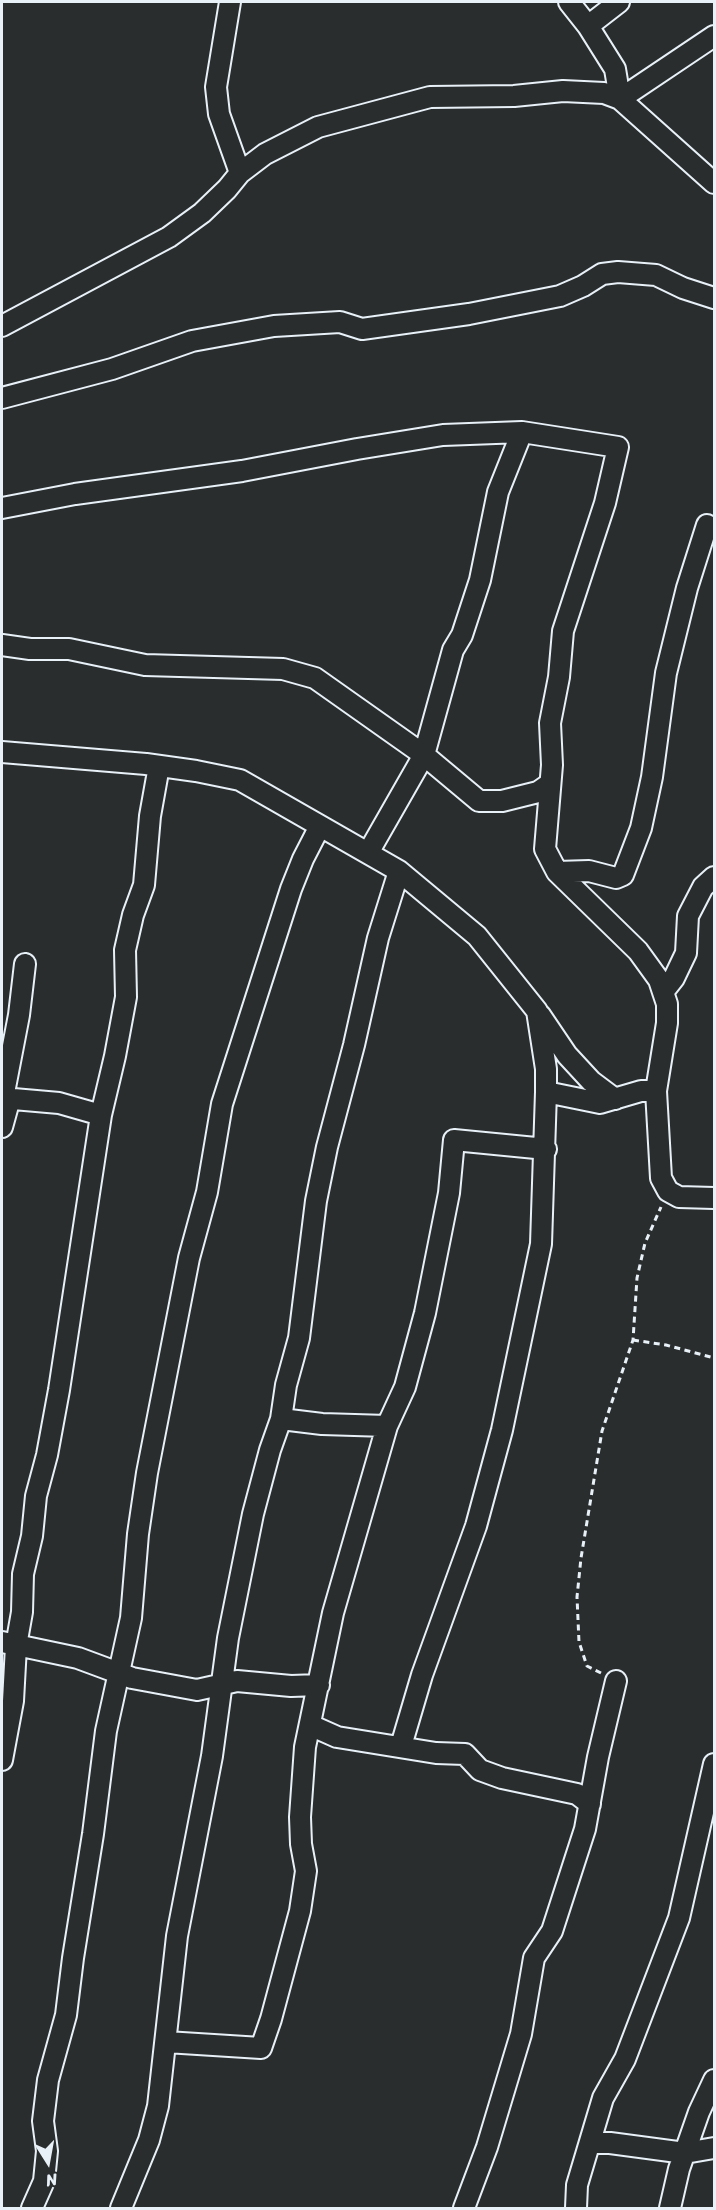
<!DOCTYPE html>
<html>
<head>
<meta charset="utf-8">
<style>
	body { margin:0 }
	#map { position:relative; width:716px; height:2210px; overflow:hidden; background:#2a2d2e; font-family:Sriracha,sans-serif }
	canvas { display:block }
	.frame { position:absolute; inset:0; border:3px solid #e8f1f8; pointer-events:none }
	.north { position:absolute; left:18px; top:2132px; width:60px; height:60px; -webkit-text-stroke:4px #2a2d2e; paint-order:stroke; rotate:169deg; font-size:16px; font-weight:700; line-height:24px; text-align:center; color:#e8f1f8 }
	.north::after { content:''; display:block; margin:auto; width:21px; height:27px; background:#e8f1f8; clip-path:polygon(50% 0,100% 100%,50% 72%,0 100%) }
</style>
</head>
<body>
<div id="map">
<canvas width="716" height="2210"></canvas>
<div class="frame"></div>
<div class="north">N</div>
</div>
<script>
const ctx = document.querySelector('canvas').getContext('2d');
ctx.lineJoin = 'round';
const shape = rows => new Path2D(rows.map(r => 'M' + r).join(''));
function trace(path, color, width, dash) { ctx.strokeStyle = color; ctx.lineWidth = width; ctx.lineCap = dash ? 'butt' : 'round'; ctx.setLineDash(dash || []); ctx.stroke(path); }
const street = shape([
	[230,2,216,87,219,114,240,173],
	[569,2,588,26,615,69,620,99,714,36],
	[588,26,619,2],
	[2,326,169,237,202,213,227,189,240,173,265,154,318,127,430,97,514,96,563,91,604,93,620,99,714,183],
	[2,398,112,369,192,341,274,326,340,322,362,329,469,314,560,296,583,286,602,274,618,272,656,275,683,288,714,298],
	[2,508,75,494,242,471,357,449,443,435,522,432,618,447,605,503,563,631,559,677,550,723,552,765,545,849,557,872,638,951,659,980,667,1004,667,1023,656,1091,661,1178,668,1191,679,1197,714,1198],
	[2,645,30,649,69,649,145,665,283,669,315,678,424,755,479,801,502,801,538,792,548,785],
	[2,752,146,764,196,771,240,780,399,871,477,936,537,1011,546,1069,546,1092,600,1103,641,1091,656,1091],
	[368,853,424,755,453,650,462,635,480,580,498,492,522,432],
	[557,872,589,871,616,878,623,875,641,828,652,777,666,673,687,588,707,525],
	[663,992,674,978,686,953,688,916,703,887,714,877],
	[540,1015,567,1055,591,1081,615,1099],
	[2,1098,59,1103,101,1115],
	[3,1098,19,1015,25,964],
	[2,1127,10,1098],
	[281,1419,322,1424,387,1426],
	[2,1642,78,1658,132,1678,197,1690,237,1681,291,1686,319,1685],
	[310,1725,337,1737,436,1753,465,1754,480,1770,502,1778,577,1794,590,1804],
	[401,1746,422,1675,476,1526,502,1430,541,1244,546,1092],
	[2,1760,13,1701,16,1646,22,1612,23,1574,32,1536,36,1496,47,1455,59,1390,101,1115,115,1056,126,997,125,950,133,915,144,885,150,816,159,766],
	[166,2042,261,2048,271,2019,300,1911,306,1871,301,1844,300,1817,305,1747,333,1613,387,1426,405,1387,425,1313,449,1193,454,1140,546,1149],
	[590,2143,610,2143,685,2153,714,2148],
	[32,2208,44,2181,47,2151,43,2121,48,2080,66,2015,73,1958,93,1834,106,1731,131,1618,138,1534,147,1473,189,1258,207,1192,222,1104,291,889,303,859,320,826],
	[121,2208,149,2140,158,2106,177,1936,212,1756,228,1638,253,1514,270,1450,281,1419,286,1385,299,1338,316,1201,327,1147,354,1045,378,938,399,871],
	[464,2208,487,2147,521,2034,534,1958,552,1931,585,1829,598,1757,616,1681],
	[576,2208,577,2185,603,2098,625,2059,679,1918,714,1764],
	[670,2208,679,2169,699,2112,714,2080]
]);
trace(street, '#e8f1f8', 24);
trace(shape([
	[633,1340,666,1345,714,1358],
	[601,1673,587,1666,579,1642,577,1597,581,1558,602,1431,633,1340,637,1278,645,1243,661,1207]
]), '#e8f1f8', 3, [6, 4.5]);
trace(street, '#2a2d2e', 20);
</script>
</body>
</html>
